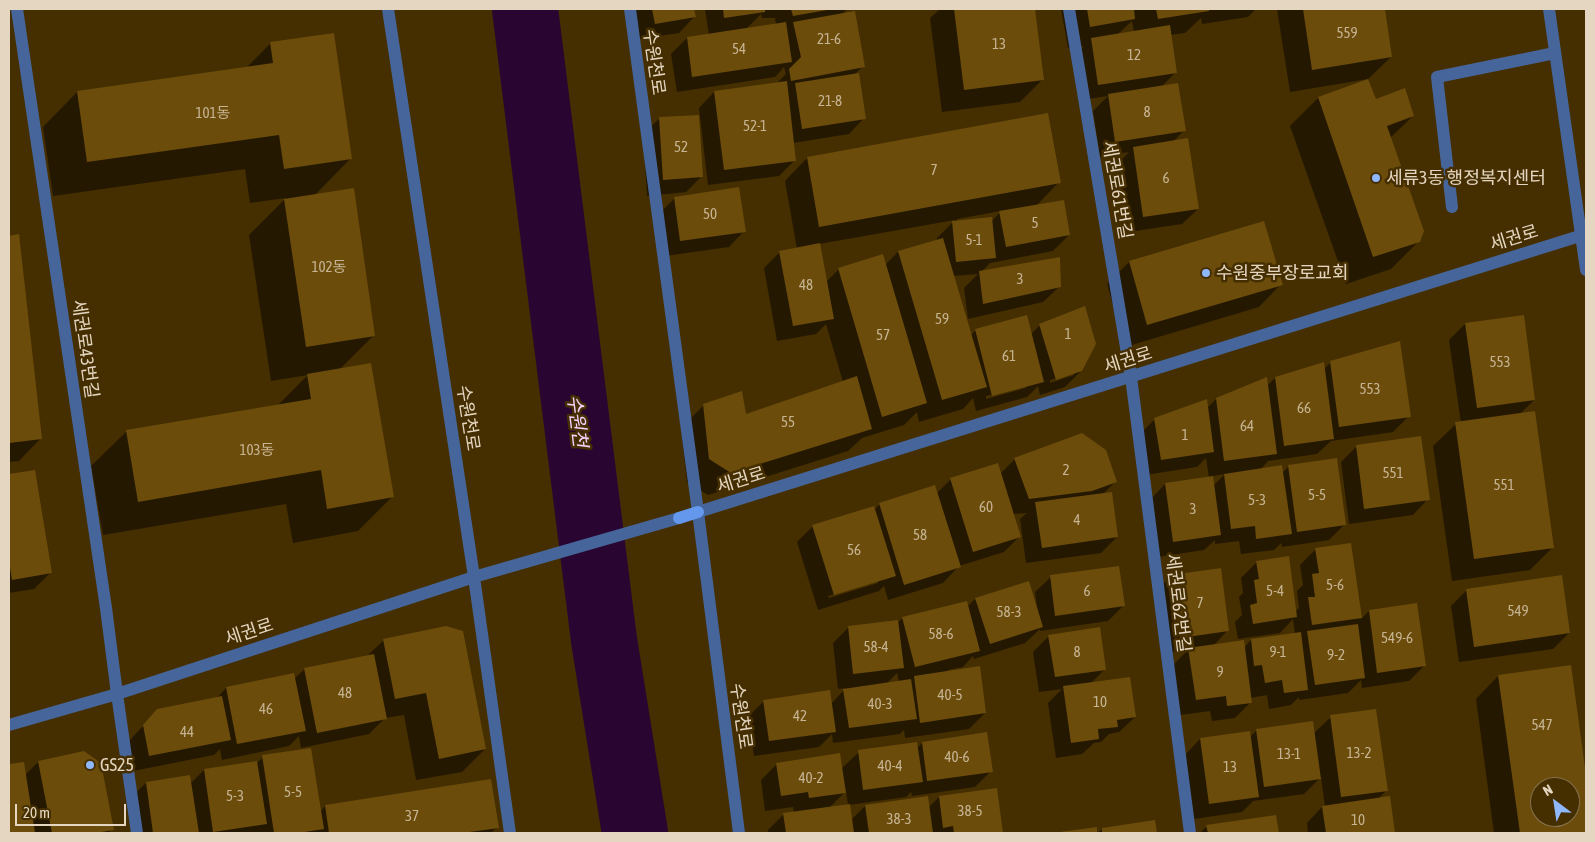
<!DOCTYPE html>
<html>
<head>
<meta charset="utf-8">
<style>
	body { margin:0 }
	#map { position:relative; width:1595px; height:842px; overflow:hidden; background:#452e00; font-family:"Asap Condensed",sans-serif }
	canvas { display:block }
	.frame { position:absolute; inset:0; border:10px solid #e4d6c0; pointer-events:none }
	.north { position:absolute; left:1530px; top:777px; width:50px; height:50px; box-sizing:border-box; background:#452e00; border:1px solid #85714d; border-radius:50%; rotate:329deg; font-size:14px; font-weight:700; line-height:20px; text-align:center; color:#e4d6c0 }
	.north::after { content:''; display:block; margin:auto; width:18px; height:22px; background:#8fb8fd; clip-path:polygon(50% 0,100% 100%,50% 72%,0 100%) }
	.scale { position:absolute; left:15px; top:804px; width:111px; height:22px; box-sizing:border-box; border:2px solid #e4d6c0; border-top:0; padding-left:6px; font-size:15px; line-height:18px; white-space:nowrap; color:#e4d6c0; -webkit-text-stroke:4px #452e00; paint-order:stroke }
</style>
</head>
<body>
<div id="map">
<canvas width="1595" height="842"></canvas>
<div class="frame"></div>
<div class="north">N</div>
<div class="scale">20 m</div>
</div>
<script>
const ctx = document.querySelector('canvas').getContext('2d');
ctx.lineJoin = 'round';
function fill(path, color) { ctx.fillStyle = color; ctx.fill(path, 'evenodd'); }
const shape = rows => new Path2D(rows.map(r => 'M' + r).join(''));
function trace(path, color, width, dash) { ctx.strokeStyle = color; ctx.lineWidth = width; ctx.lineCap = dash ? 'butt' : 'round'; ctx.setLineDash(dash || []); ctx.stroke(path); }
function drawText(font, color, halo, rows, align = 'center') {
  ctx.font = font + ' "Asap Condensed","Noto Sans KR",sans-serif'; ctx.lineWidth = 5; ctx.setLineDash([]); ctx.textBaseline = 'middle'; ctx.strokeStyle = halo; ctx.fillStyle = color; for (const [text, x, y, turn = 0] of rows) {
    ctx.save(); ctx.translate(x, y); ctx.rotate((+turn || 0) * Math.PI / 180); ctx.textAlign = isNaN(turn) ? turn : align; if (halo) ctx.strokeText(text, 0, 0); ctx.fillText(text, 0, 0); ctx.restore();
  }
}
fill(shape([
	[634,9,693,9,694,17,679,33,639,39],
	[705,9,847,9,841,15,863,66,854,75,864,118,849,134,793,143,795,160,779,176,708,185,699,108,714,92,776,84,786,74,784,67,775,77,677,92,671,54,687,38,709,35],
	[761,14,762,18,775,18,776,25,746,29],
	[940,9,1034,9,1042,80,1020,102,942,112,930,18],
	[1061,9,1256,9,1248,17,1202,24,1201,18,1185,33,1170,35,1176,72,1161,87,1184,130,1173,142,1198,209,1182,224,1128,232,1117,164,1129,152,1100,157,1093,111,1108,96,1082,100,1075,54,1084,46,1068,48],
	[1132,21,1134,32,1118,34],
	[1277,9,1383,9,1391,57,1368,79,1290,92],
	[271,43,350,159,314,196,374,335,340,369,392,497,358,531,293,543,286,504,103,535,91,466,126,432,277,406,308,375,271,381,249,235,286,198,250,203,245,169,53,196,43,127,77,92,246,68],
	[1368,81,1375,100,1413,116,1390,138,1419,241,1391,269,1346,284,1290,126,1318,98],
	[659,119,701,177,686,192,647,196,643,134],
	[807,158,1059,182,1036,206,1069,235,1053,251,990,263,980,273,1059,287,1043,302,968,319,964,288,978,274,953,276,970,336,976,330,1030,335,1040,325,1081,371,1065,387,1040,395,1038,386,1027,397,976,411,973,398,963,409,919,422,917,412,904,425,862,438,848,451,708,495,687,482,681,428,704,405,745,416,843,382,826,324,816,334,777,341,764,268,780,252,797,249,785,181],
	[1001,211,992,221,957,221,957,219],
	[955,220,937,238,937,241,898,252,885,265,839,269,826,282,819,244],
	[1074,373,1074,375,1050,383,1050,380],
	[1026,386,1026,388,986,399,986,396],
	[675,198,744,231,729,247,665,256,659,214],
	[18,236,41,438,19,461,9,462,9,237],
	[1129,262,1281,284,1259,307,1125,347,1107,284],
	[1465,324,1534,400,1519,415,1552,548,1530,570,1452,581,1433,446,1456,424,1461,423,1449,340],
	[1331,362,1409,416,1393,432,1331,441,1317,454,1268,461,1260,470,1282,473,1289,466,1345,524,1329,540,1282,547,1281,543,1274,550,1241,554,1239,541,1215,544,1215,540,1204,550,1158,557,1150,500,1165,484,1209,478,1206,458,1197,467,1145,475,1139,435,1155,419,1207,408,1216,399,1267,386,1275,378,1323,370],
	[1225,474,1213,486,1212,476],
	[1356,447,1428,499,1413,515,1349,524,1341,462],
	[1015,459,1116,481,1103,494,1117,537,1101,553,1026,563,1020,519,1027,513,1013,514,1020,536,1004,552,959,566,943,583,888,600,884,586,879,591,818,610,797,542,813,526,874,510,880,504,936,494,951,479,1000,474],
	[878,580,878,583,829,598,828,596],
	[34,471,50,573,34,589,9,593,9,475],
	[1350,545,1361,619,1369,611,1424,666,1409,681,1362,688,1361,680,1348,693,1299,700,1299,697,1291,705,1269,709,1267,695,1250,698,1251,702,1235,718,1212,721,1210,711,1180,715,1173,665,1188,650,1164,653,1156,592,1171,576,1228,630,1213,646,1244,648,1251,640,1295,634,1293,619,1280,633,1238,639,1235,622,1242,615,1239,597,1243,593,1241,578,1257,562,1295,612,1299,608,1297,591,1303,585,1300,565,1316,549],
	[1051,577,1123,606,1108,621,1040,631,1040,629,1025,643,974,659,973,656,963,667,948,670,985,713,969,729,905,738,904,730,900,734,833,743,832,734,819,747,754,756,748,717,764,701,831,704,846,688,838,689,833,643,848,628,897,623,903,618,968,606,975,599,1037,607,1035,592],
	[897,673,899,682,886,684],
	[1467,590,1569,633,1553,649,1459,662,1451,606],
	[1049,636,1105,669,1090,684,1135,717,1119,732,1109,734,1101,742,1094,743,1082,754,1056,758,1048,703,1062,689,1039,692,1033,652],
	[384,640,485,749,462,772,416,780,404,715,385,718,369,734,301,748,299,736,289,746,222,760,220,749,214,755,133,771,128,742,158,710,217,698,226,688,294,679,305,669,367,656],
	[1570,666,1586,784,1586,833,1494,833,1476,699,1498,676],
	[1540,787,1570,787,1570,817,1540,817],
	[1331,717,1386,791,1378,799,1389,798,1393,833,1308,833,1307,823,1322,807,1325,807,1321,777,1304,794,1253,801,1242,812,1194,819,1185,755,1200,739,1250,737,1257,730,1313,734],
	[922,743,991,771,975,787,912,796,911,792,906,797,849,805,851,820,865,806,928,808,939,797,996,789,1002,833,768,833,768,830,784,814,794,813,793,807,765,811,761,780,777,764,841,769,859,752,917,748],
	[846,791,848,805,829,808],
	[263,757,320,812,325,806,497,827,491,833,136,833,130,798,146,783,190,784,204,770,258,762],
	[38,762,112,829,108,833,9,833,9,765,23,763,25,775],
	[1275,817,1278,833,1200,833,1207,826],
	[1154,821,1155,833,1098,833,1102,829]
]), '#0007');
trace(shape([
	[525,9,604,640,635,833]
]), '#290631', 66);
fill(shape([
	[652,9,694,9,696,17,655,24],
	[723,9,765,9,765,12,724,18],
	[791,9,827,9,827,10,793,16],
	[954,9,1035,9,1044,80,964,90],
	[1087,9,1134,9,1135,19,1090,27],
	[1156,9,1209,9,1209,11,1158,19],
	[1303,9,1385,9,1392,57,1312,70],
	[855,11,865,67,791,81,789,69,801,57,793,22],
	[786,22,792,62,692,77,687,37],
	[1170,25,1177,73,1098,85,1091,38],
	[334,33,352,159,284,169,279,135,87,162,77,91,273,63,270,42],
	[859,73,866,119,802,129,795,83],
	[1368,79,1376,99,1405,88,1414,116,1387,126,1424,231,1420,242,1373,257,1318,97],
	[787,81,796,161,724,170,714,91],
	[1178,83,1186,131,1115,142,1108,94],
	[1048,113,1061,183,819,227,807,157],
	[699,115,703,177,663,180,659,117],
	[1188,138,1199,209,1143,217,1133,147],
	[739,187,746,232,680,241,674,197],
	[354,188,375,336,306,347,284,199],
	[1064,200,1070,235,1006,247,999,211],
	[992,217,996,258,956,262,952,221],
	[1264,221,1283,285,1147,325,1129,261],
	[19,234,42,439,9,443,9,236],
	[943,238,987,387,942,400,898,251],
	[820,243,834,319,793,326,779,251],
	[883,254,927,403,882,417,838,268],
	[1060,257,1061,287,983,304,979,271],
	[1085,306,1096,344,1082,371,1056,380,1039,324],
	[1027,315,1044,382,992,396,975,329],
	[1524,315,1535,400,1477,408,1465,323],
	[1400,341,1411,417,1339,427,1330,361],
	[1324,362,1334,439,1284,446,1275,377],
	[371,363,394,497,327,509,321,470,138,502,126,430,311,399,307,374],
	[857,376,872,429,731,473,709,459,703,404,742,391,746,414],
	[1267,377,1277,454,1224,461,1216,398],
	[1207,399,1214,452,1161,460,1154,418],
	[1535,411,1554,548,1474,559,1455,422],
	[1082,433,1106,450,1117,482,1092,491,1029,499,1014,458],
	[1421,436,1430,500,1364,509,1356,445],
	[1337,458,1346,525,1297,532,1288,465],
	[998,463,1021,537,973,552,950,478],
	[1282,465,1292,534,1256,539,1255,526,1231,529,1224,474],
	[35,470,52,573,12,580,9,561,9,474],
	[1213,476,1221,535,1173,542,1165,483],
	[935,485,961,567,904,585,879,503],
	[1112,492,1118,537,1042,548,1035,502],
	[874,506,896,576,834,595,812,525],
	[1351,543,1362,618,1312,625,1308,597,1315,597,1312,574,1319,573,1315,548],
	[1289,556,1297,617,1253,624,1250,605,1257,603,1254,580,1259,579,1256,561],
	[1119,566,1125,606,1055,616,1050,575],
	[1221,568,1229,631,1180,638,1171,575],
	[1562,575,1570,633,1474,647,1466,589],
	[1029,581,1043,627,990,644,975,598],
	[967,601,980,651,915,667,902,617],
	[1417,603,1426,666,1377,673,1369,610],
	[898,620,904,668,853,674,848,626],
	[1358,624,1365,678,1315,685,1307,631],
	[446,626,463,631,486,749,439,759,426,693,395,699,383,639],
	[1100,627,1106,670,1055,677,1048,635],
	[1301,632,1308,690,1284,693,1282,680,1265,683,1262,665,1254,666,1251,639],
	[1244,640,1252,703,1227,706,1226,696,1196,700,1188,648],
	[374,654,387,719,317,733,304,668],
	[1571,665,1586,775,1586,833,1520,833,1498,675],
	[1540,787,1570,787,1570,817,1540,817],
	[980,666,986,713,920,723,914,676],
	[294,673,306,731,237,744,226,687],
	[1130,677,1136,717,1117,720,1118,727,1098,729,1099,739,1071,743,1063,686],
	[911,679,917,719,849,728,843,689],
	[830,690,836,732,769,741,763,700],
	[222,696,231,740,149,756,143,725,157,709],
	[1376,709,1388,791,1341,797,1330,715],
	[1313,721,1321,779,1264,787,1256,729],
	[1250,731,1259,797,1209,804,1200,738],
	[987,732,993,772,927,781,922,742],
	[917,742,923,782,863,790,858,750],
	[311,748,324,829,298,833,274,833,262,755],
	[84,751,101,763,114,830,95,833,52,833,38,761],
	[840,753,846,793,809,798,808,792,781,796,776,763],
	[257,761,267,824,213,832,204,769],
	[24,762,35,833,9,833,9,764],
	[190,775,199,833,153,833,146,782],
	[491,779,499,828,462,833,329,833,325,805],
	[997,788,1003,833,954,833,953,826,943,828,939,796],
	[928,796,933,833,869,833,865,805],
	[1390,796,1395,833,1326,833,1322,806],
	[850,804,854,833,786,833,783,813],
	[1276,815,1279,833,1208,833,1206,825],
	[1155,820,1157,833,1102,833,1102,828],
	[1097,827,1097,833,1060,833,1060,832]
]), '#6b4c0b');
trace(shape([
	[17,9,106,608,117,694,137,833],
	[388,9,474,577,510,833],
	[630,9,698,512,739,833],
	[1069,9,1131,377,1190,833],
	[1549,9,1586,270],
	[1452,207,1437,77,1555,53],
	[698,512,1586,234],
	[9,725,117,694,474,577,679,518]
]), '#46669b', 12);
trace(shape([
	[679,518,698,512]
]), '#6498ed', 12);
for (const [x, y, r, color] of [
	[1376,178,5,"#8fb8fd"],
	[1206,273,5,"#8fb8fd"],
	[90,765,5,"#8fb8fd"]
]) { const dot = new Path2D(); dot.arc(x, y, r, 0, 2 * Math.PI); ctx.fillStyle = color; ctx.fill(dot); trace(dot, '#452e00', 2); }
drawText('15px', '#c6b493', null, [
	["559",1347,33],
	["21-6",829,39],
	["13",999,44],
	["54",739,49],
	["12",1134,55],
	["21-8",830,101],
	["8",1147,112],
	["101동",213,113],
	["52-1",755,126],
	["52",681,147],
	["7",934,170],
	["6",1166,178],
	["50",710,214],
	["5",1035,223],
	["5-1",974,240],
	["102동",329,267],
	["3",1020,279],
	["48",806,285],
	["59",942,319],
	["1",1068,334],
	["57",883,335],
	["61",1009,356],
	["553",1500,362],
	["553",1370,389],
	["66",1304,408],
	["55",788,422],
	["64",1247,426],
	["1",1185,435],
	["103동",257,450],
	["2",1066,470],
	["551",1393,473],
	["551",1504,485],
	["5-5",1317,495],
	["5-3",1257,500],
	["60",986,507],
	["3",1193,509],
	["4",1077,520],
	["58",920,535],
	["56",854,550],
	["5-6",1335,585],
	["6",1087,591],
	["5-4",1275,591],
	["7",1200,603],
	["549",1518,611],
	["58-3",1009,612],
	["58-6",941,634],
	["549-6",1397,638],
	["58-4",876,647],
	["8",1077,652],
	["9-1",1278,652],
	["9-2",1336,655],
	["9",1220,672],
	["48",345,693],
	["40-5",950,695],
	["10",1100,702],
	["40-3",880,704],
	["46",266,709],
	["42",800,716],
	["547",1542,725],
	["44",187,732],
	["13-2",1359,753],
	["13-1",1289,754],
	["40-6",957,757],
	["40-4",890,766],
	["13",1230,767],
	["40-2",811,778],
	["5-5",293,792],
	["5-3",235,796],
	["38-5",970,811],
	["37",412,816],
	["38-3",899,819],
	["10",1358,820]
]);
drawText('18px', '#e4d6c0', '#452e00', [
	["수원천로",654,62,82],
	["세권로61번길",1117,190,80],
	["세권로",1514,238,-17],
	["세권로43번길",85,349,82],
	["세권로",1128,360,-17],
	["수원천로",468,418,81],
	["세권로",741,480,-17],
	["세권로62번길",1178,603,83],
	["세권로",249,632,-18],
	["수원천로",741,716,82]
]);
drawText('18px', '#e4d6c0', '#452e00', [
	["세류3동 행정복지센터",1386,178],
	["수원중부장로교회",1216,273],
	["GS25",100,765]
], 'left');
drawText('italic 19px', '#f6d2fe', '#452e00', [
	["수원천",577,421,83]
]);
</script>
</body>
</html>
